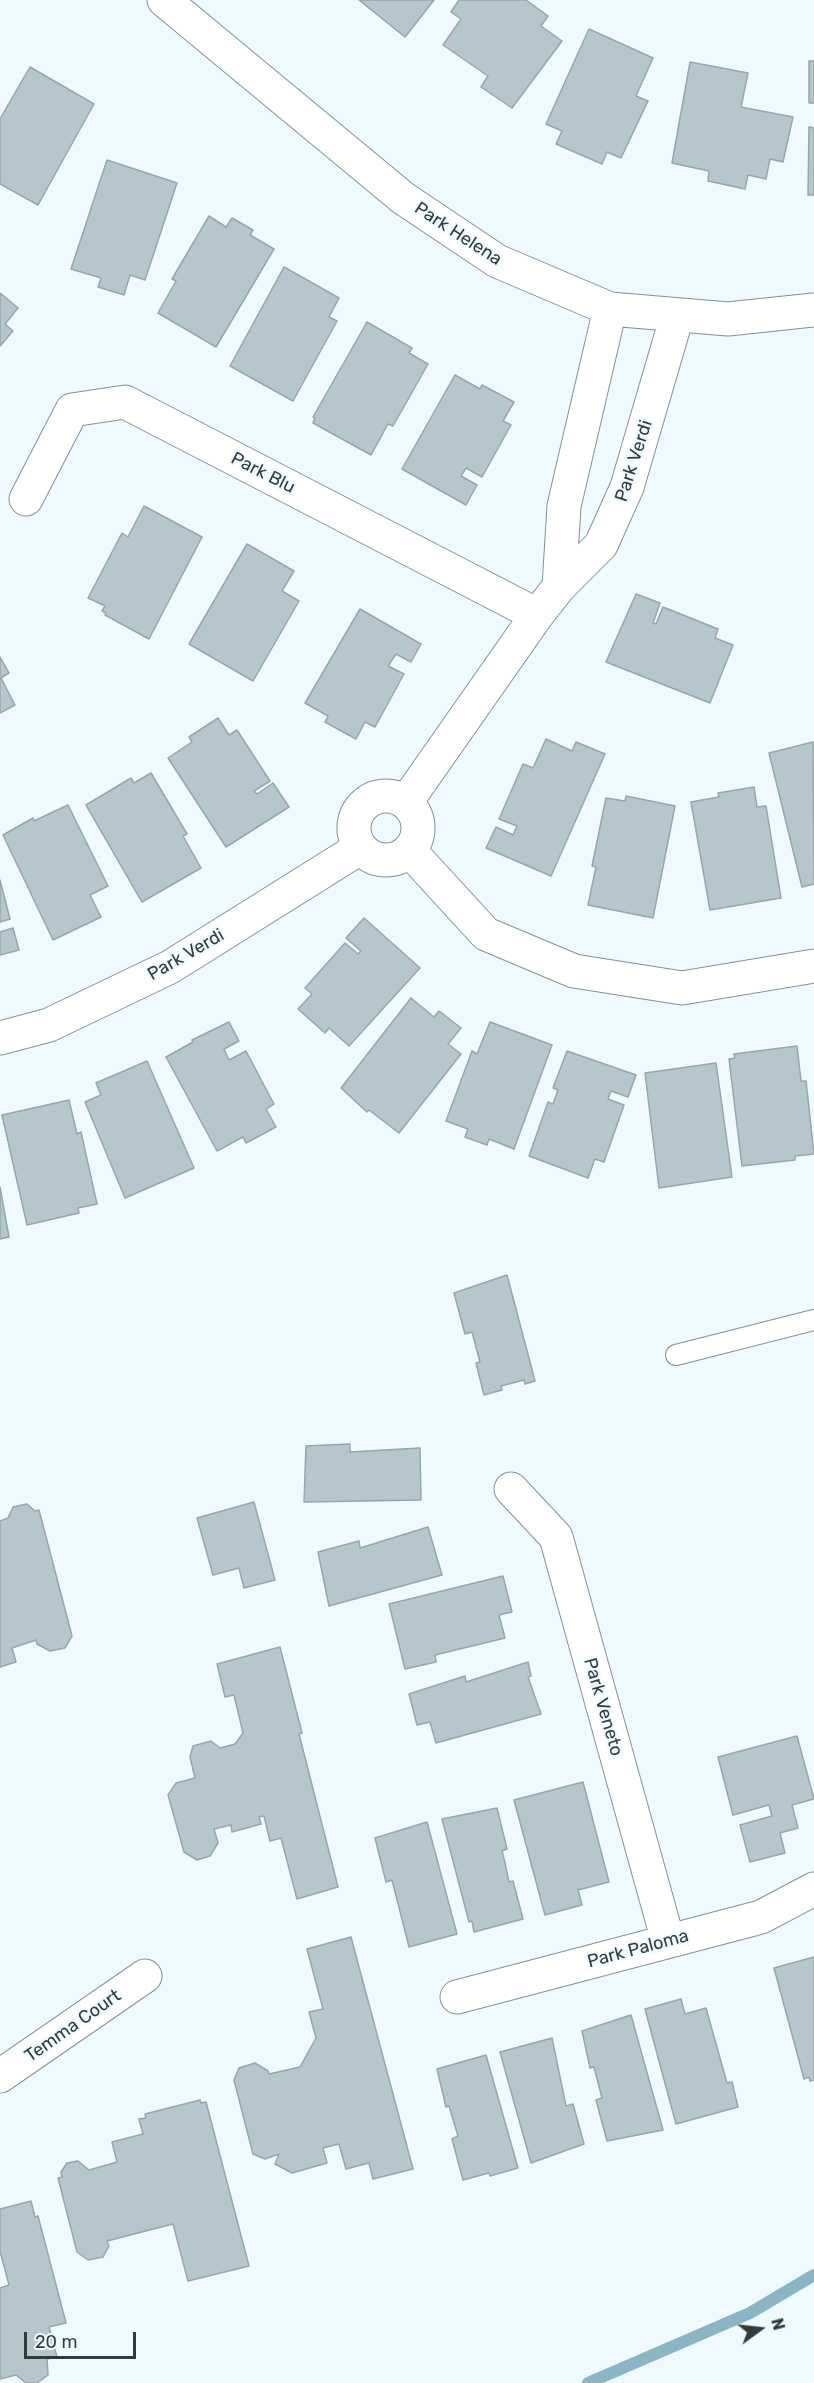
<!DOCTYPE html>
<html>
<head>
<meta charset="utf-8">
<style>
	body { margin:0 }
	#map { position:relative; width:814px; height:2383px; overflow:hidden; background:#effafe; font-family:Rubik,sans-serif }
	canvas { display:block }
	.north { position:absolute; left:730px; top:2299px; width:60px; height:60px; -webkit-text-stroke:4px #effafe; paint-order:stroke; rotate:75deg; font-size:16px; font-weight:700; line-height:24px; text-align:center; color:#343b3d }
	.north::after { content:''; display:block; margin:auto; width:21px; height:27px; background:#343b3d; clip-path:polygon(50% 0,100% 100%,50% 72%,0 100%) }
	.scale { position:absolute; left:24px; top:2332px; width:112px; height:27px; box-sizing:border-box; border:3px solid #343b3d; border-top:0; padding-left:8px; font-size:18px; line-height:21px; white-space:nowrap; color:#343b3d; -webkit-text-stroke:4px #effafe; paint-order:stroke }
</style>
</head>
<body>
<div id="map">
<canvas width="814" height="2383"></canvas>
<div class="north">N</div>
<div class="scale">20 m</div>
</div>
<script>
const ctx = document.querySelector('canvas').getContext('2d');
ctx.lineJoin = 'round';
const shape = rows => new Path2D(rows.map(r => 'M' + r).join(''));
function trace(path, color, width, dash) { ctx.strokeStyle = color; ctx.lineWidth = width; ctx.lineCap = dash ? 'butt' : 'round'; ctx.setLineDash(dash || []); ctx.stroke(path); }
function fill(path, color) { ctx.fillStyle = color; ctx.fill(path, 'evenodd'); }
function drawText(font, color, halo, rows, align = 'center') {
  ctx.font = font + ' Rubik,sans-serif'; ctx.lineWidth = 5; ctx.setLineDash([]); ctx.textBaseline = 'middle'; ctx.strokeStyle = halo; ctx.fillStyle = color; for (const [text, x, y, turn = 0] of rows) {
    ctx.save(); ctx.translate(x, y); ctx.rotate((+turn || 0) * Math.PI / 180); ctx.textAlign = isNaN(turn) ? turn : align; if (halo) ctx.strokeText(text, 0, 0); ctx.fillText(text, 0, 0); ctx.restore();
  }
}
trace(shape([
	[588,2383,750,2313,814,2275]
]), '#8bb5c2', 12);
const building = shape([
	[359,0,434,0,405,37,359,0],
	[459,0,526,0,548,16,541,26,562,41,512,108,481,87,488,76,443,45,461,19,451,12,459,0],
	[589,29,653,58,636,96,648,101,621,158,607,152,602,164,556,144,562,131,546,124,589,29],
	[809,61,814,61,814,103,809,103,809,61],
	[690,62,748,73,741,107,793,117,783,162,770,159,766,179,748,175,745,189,708,181,709,171,672,163,690,62],
	[30,67,94,104,38,205,0,184,0,119,30,67],
	[809,127,814,128,814,195,808,195,809,127],
	[107,160,177,183,145,280,130,275,124,295,98,287,101,278,71,269,107,160],
	[209,216,226,227,232,218,253,230,250,235,274,249,216,347,158,313,176,281,172,279,209,216],
	[284,267,339,298,329,317,337,321,293,401,230,366,284,267],
	[0,293,18,308,5,324,13,331,0,346,0,293],
	[367,322,412,348,409,353,428,364,393,426,388,424,371,455,313,423,315,418,313,417,367,322],
	[455,375,480,389,482,385,514,402,503,421,511,425,482,477,466,468,461,476,477,485,466,505,402,469,455,375],
	[144,506,202,537,149,639,105,615,106,613,102,611,105,606,88,598,122,533,128,537,144,506],
	[247,544,294,571,282,591,299,601,253,681,189,644,247,544],
	[636,594,660,603,653,623,656,624,663,607,718,629,715,638,733,645,710,703,606,662,636,594],
	[360,609,421,644,411,662,396,654,388,666,404,674,375,727,365,722,356,739,325,722,328,716,305,703,360,609],
	[0,657,9,673,1,678,15,705,0,713,0,657],
	[218,718,229,735,237,730,270,781,254,791,257,794,273,783,289,807,226,847,168,758,192,742,189,737,218,718],
	[546,739,572,751,576,742,605,754,551,876,486,848,496,827,513,835,517,826,499,819,523,764,533,768,546,739],
	[813,742,814,884,802,887,769,753,813,742],
	[151,773,187,834,183,836,201,868,142,902,86,805,131,778,134,783,151,773],
	[754,787,757,807,766,806,781,898,710,910,691,802,719,797,718,793,754,787],
	[626,796,675,806,653,918,588,905,596,867,592,866,606,798,625,801,626,796],
	[68,805,108,886,90,895,101,917,53,940,3,835,33,818,34,821,68,805],
	[0,880,10,919,0,922,0,880],
	[364,918,420,968,349,1046,329,1028,325,1033,298,1009,312,994,305,988,345,943,358,954,361,951,346,938,364,918],
	[13,928,19,950,0,955,0,932,13,928],
	[411,998,434,1017,439,1011,461,1028,448,1044,461,1054,399,1133,369,1110,367,1112,341,1088,411,998],
	[229,1022,239,1041,224,1049,229,1060,246,1051,274,1104,266,1109,276,1127,246,1143,243,1137,217,1151,166,1057,193,1042,192,1040,229,1022],
	[490,1022,552,1045,514,1149,489,1139,487,1145,465,1137,468,1129,446,1121,472,1051,477,1054,490,1022],
	[797,1046,801,1081,806,1081,814,1154,795,1156,795,1160,742,1166,729,1059,735,1058,734,1054,797,1046],
	[567,1051,636,1075,628,1097,611,1091,608,1099,624,1105,604,1162,595,1159,588,1178,529,1156,548,1102,553,1104,558,1090,553,1088,567,1051],
	[147,1061,194,1168,125,1198,85,1102,101,1095,96,1083,147,1061],
	[716,1063,732,1177,659,1188,645,1073,716,1063],
	[69,1100,77,1134,81,1132,97,1204,78,1208,79,1213,27,1225,2,1115,69,1100],
	[0,1187,9,1237,0,1239,0,1187],
	[507,1275,535,1381,525,1384,524,1380,501,1386,502,1390,484,1395,476,1363,480,1362,472,1332,465,1334,454,1293,507,1275],
	[350,1444,350,1452,420,1448,421,1500,304,1502,306,1446,350,1444],
	[254,1502,275,1580,244,1588,239,1568,213,1575,197,1518,254,1502],
	[27,1504,35,1511,39,1510,72,1636,65,1648,50,1651,37,1644,36,1640,12,1648,16,1662,0,1667,0,1521,8,1518,13,1507,27,1504],
	[428,1527,442,1575,329,1606,318,1552,359,1541,360,1548,428,1527],
	[503,1576,512,1612,499,1615,505,1638,435,1655,436,1662,405,1669,389,1604,503,1576],
	[280,1647,302,1733,299,1734,338,1887,297,1899,281,1838,270,1841,264,1816,259,1817,261,1824,232,1832,231,1825,214,1829,218,1843,210,1856,197,1860,184,1852,168,1795,176,1783,195,1778,190,1757,193,1746,211,1741,220,1748,235,1744,243,1733,234,1695,225,1697,217,1664,280,1647],
	[528,1662,531,1676,528,1677,541,1714,436,1743,430,1722,417,1725,409,1694,465,1676,466,1682,528,1662],
	[797,1736,814,1799,792,1805,798,1828,780,1833,785,1853,750,1862,740,1825,772,1816,769,1805,733,1815,718,1757,797,1736],
	[583,1782,609,1882,578,1890,582,1905,545,1915,514,1800,583,1782],
	[497,1808,507,1849,502,1851,505,1863,509,1882,513,1881,523,1919,474,1932,472,1921,469,1922,442,1819,497,1808],
	[427,1822,457,1934,409,1947,392,1880,386,1882,375,1838,427,1822],
	[351,1937,413,2169,373,2179,369,2163,346,2169,339,2144,323,2148,327,2163,292,2173,275,2164,279,2154,265,2159,253,2154,234,2080,239,2068,255,2063,268,2071,269,2074,300,2067,316,2038,309,2012,323,2009,307,1949,351,1937],
	[814,1957,814,2080,810,2081,809,2077,804,2079,774,1968,814,1957],
	[681,1999,685,2014,706,2008,727,2083,732,2082,738,2107,676,2124,645,2009,681,1999],
	[631,2015,663,2130,607,2141,596,2100,602,2098,594,2067,590,2068,582,2031,631,2015],
	[552,2038,566,2106,573,2104,584,2144,531,2163,500,2052,552,2038],
	[486,2055,518,2168,490,2176,489,2173,463,2180,452,2139,458,2136,449,2106,446,2107,437,2069,486,2055],
	[200,2100,201,2103,206,2102,249,2266,188,2281,173,2224,107,2241,109,2246,103,2257,88,2260,77,2252,58,2178,62,2177,61,2172,67,2163,78,2161,89,2170,117,2162,112,2142,143,2134,139,2119,146,2118,145,2114,200,2100],
	[31,2201,35,2217,38,2216,66,2323,49,2327,57,2357,47,2359,48,2375,37,2383,26,2383,16,2375,0,2379,0,2288,9,2285,0,2251,0,2209,31,2201]
]);
fill(building, '#b5c7cd');
trace(building, '#95a6ac', 1.5);
const service = shape([
	[676,1355,814,1320]
]);
const minor = shape([
	[164,0,403,198,497,261,610,309,728,319,814,310],
	[26,499,72,410,125,402,537,615],
	[559,587,564,506,610,309],
	'354 828a32 32 0 1 1 64 0a32 32 0 1 1-64 0Z',
	[406,802,537,615,559,587,601,545,627,487,677,316],
	[409,850,486,934,574,971,682,988,814,966],
	[0,1038,49,1025,170,967,360,848],
	[511,1489,556,1537,668,1941],
	[457,1997,761,1917,814,1889],
	[0,2076,145,1976]
]);
trace(service, '#819297', 22);
trace(minor, '#819297', 35);
trace(service, '#fff', 20);
trace(minor, '#fff', 33);
drawText('18px', '#343b3d', '#effafe', [
	["Park Helena",458,234,33],
	["Park Verdi",634,461,-72],
	["Park Blu",263,473,27],
	["Park Verdi",186,955,-30],
	["Park Veneto",603,1707,74],
	["Park Paloma",638,1949,-15],
	["Temma Court",73,2026,-35]
]);
</script>
</body>
</html>
